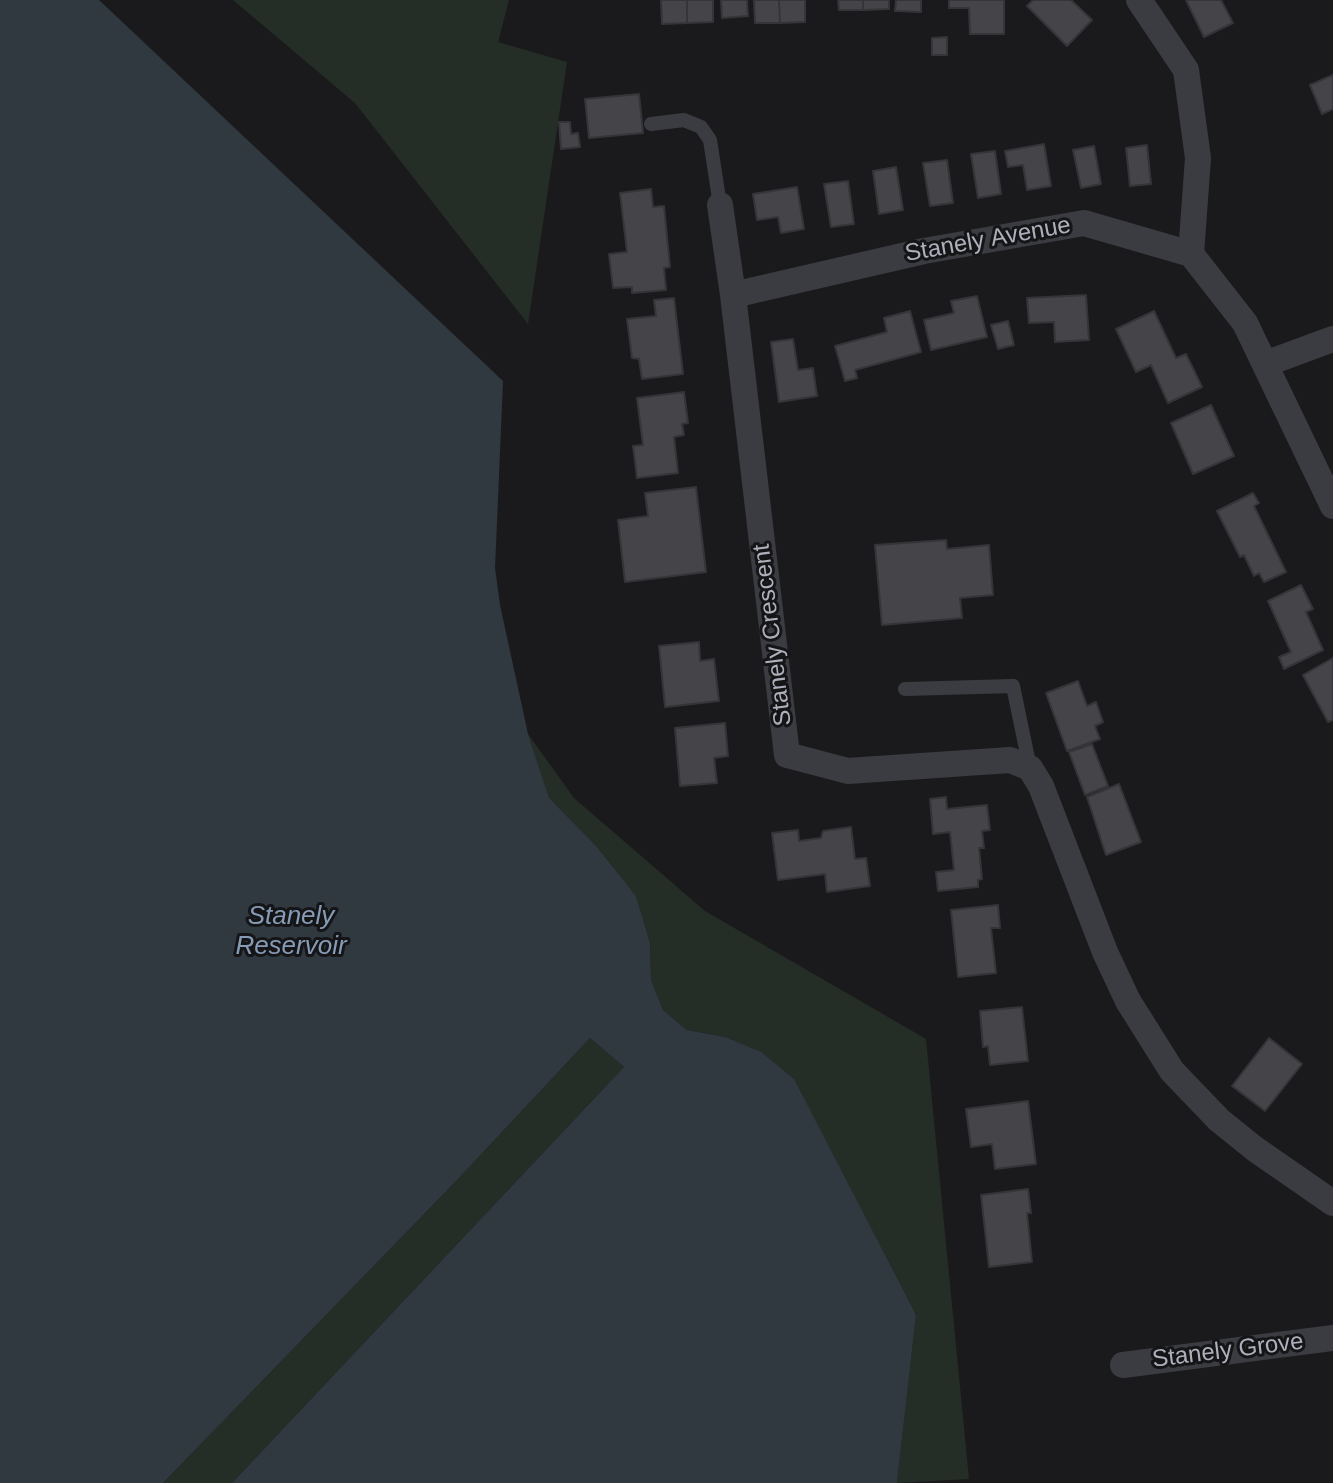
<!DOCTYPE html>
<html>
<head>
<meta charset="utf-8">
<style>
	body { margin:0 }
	canvas { display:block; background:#1a1a1c }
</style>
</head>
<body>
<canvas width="1333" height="1483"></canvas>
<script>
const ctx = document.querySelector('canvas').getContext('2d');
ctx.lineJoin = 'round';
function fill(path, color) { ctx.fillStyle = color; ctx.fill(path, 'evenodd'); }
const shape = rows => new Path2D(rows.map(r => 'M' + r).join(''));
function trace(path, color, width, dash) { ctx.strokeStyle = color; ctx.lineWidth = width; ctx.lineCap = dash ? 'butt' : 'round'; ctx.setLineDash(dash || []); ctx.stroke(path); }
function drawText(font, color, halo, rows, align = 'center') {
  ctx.font = font + ' Helvetica,sans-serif'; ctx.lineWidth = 6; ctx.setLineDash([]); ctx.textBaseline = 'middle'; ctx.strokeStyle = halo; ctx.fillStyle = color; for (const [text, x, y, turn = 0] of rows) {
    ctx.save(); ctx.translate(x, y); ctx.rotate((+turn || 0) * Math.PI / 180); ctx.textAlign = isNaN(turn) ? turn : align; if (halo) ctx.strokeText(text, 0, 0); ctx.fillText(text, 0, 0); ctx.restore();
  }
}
fill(shape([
	[233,0,509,0,498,42,567,62,528,324,355,103],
	[528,734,574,798,705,911,926,1039,969,1479,897,1483,916,1314,725,1037,687,1030,663,1010,651,980,650,943,636,896,597,847,549,799],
	[590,1038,624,1067,232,1483,163,1483,458,1179]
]), '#242d26');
fill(shape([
	[0,0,99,0,503,381,495,568,500,605,528,734,549,798,597,847,636,896,650,943,651,980,663,1010,687,1030,725,1037,761,1052,794,1079,916,1315,897,1483,232,1483,624,1067,590,1038,458,1179,163,1483,0,1483]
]), '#303840');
const building = shape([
	[661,0,687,0,687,23,662,24,661,0],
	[687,0,713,0,713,22,687,23,687,0],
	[721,0,747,0,748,16,722,18,721,0],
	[754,0,779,0,780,23,755,23,754,0],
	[779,0,805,0,805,22,780,23,779,0],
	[838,0,863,0,863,10,839,10,838,0],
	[863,0,889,0,889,9,863,10,863,0],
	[896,0,921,0,921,12,895,11,896,0],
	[949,0,1004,0,1004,34,970,34,969,8,949,8,949,0],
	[1033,0,1071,0,1092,20,1067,46,1027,6,1033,0],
	[1186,0,1221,0,1233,23,1204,37,1186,0],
	[947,37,947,55,932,55,932,38,947,37],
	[1333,75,1333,109,1322,114,1310,85,1333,75],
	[639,94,643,133,589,138,585,99,639,94],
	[559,122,570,122,571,134,578,133,580,147,561,149,559,122],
	[1044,144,1051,186,1027,190,1023,165,1008,167,1005,151,1044,144],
	[1147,145,1151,184,1130,186,1126,148,1147,145],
	[1094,146,1101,184,1081,188,1073,150,1094,146],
	[995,151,1001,194,978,198,971,154,995,151],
	[947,160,953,203,930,206,923,163,947,160],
	[896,167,903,210,879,214,873,171,896,167],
	[848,181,854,224,831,227,824,184,848,181],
	[797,187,804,229,781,233,778,217,757,220,753,194,797,187],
	[651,189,653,207,664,206,670,267,664,268,666,290,632,293,632,287,613,288,609,254,627,252,620,193,651,189],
	[1086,295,1089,340,1055,342,1054,322,1029,323,1027,298,1086,295],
	[977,296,987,337,931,350,924,320,954,313,951,301,977,296],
	[674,298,683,374,642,379,639,359,632,358,627,319,656,316,654,300,674,298],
	[910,311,921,352,855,370,857,378,845,381,835,346,887,332,884,318,910,311],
	[1154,311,1176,358,1186,354,1202,387,1168,403,1151,365,1136,372,1116,329,1154,311],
	[1008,321,1014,345,998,349,991,325,1008,321],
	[793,339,798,370,813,368,817,396,779,402,771,342,793,339],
	[684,392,688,423,682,424,684,435,674,437,678,473,637,478,633,446,643,445,637,398,684,392],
	[1211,405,1234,456,1193,474,1171,423,1211,405],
	[696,487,706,572,625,582,618,520,648,516,645,493,696,487],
	[1253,493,1259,503,1254,506,1286,572,1264,582,1259,573,1254,576,1244,555,1240,557,1217,511,1253,493],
	[946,540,947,549,989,545,993,595,960,598,962,618,882,625,875,545,946,540],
	[1301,585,1313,609,1306,612,1323,650,1284,669,1279,657,1291,652,1268,601,1301,585],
	[699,642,700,661,714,659,719,701,665,707,659,646,699,642],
	[1333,658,1333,720,1328,722,1303,675,1333,658],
	[1078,681,1087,706,1096,702,1103,722,1095,726,1100,739,1067,751,1046,693,1078,681],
	[725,723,728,756,714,758,717,783,680,786,675,728,725,723],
	[1092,744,1108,786,1085,795,1069,752,1092,744],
	[1119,784,1141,842,1106,855,1087,797,1119,784],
	[946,797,947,809,987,805,990,830,982,831,984,848,979,848,982,879,978,880,978,887,938,891,936,872,954,870,950,832,933,834,930,799,946,797],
	[851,827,855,859,866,858,870,886,827,892,825,874,778,880,772,833,798,830,799,841,821,838,823,831,851,827],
	[998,905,1000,928,991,928,996,973,958,977,951,910,998,905],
	[1022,1007,1028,1061,990,1065,988,1046,983,1047,980,1011,1022,1007],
	[1269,1038,1302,1064,1265,1111,1232,1086,1269,1038],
	[1028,1101,1036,1164,995,1169,992,1144,971,1147,966,1109,1028,1101],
	[1028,1189,1031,1213,1027,1213,1032,1262,989,1267,981,1195,1028,1189]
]);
fill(building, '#454549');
trace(building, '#353438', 2);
trace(shape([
	[651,124,684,120,701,127,710,140,720,205],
	[905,689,1013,686,1030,768]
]), '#3b3c41', 14);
trace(shape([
	[1139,0,1186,70,1198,158,1191,254],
	[720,205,733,295,787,755,848,771,1010,760,1030,768,1041,786,1105,952,1128,1001,1172,1071,1219,1120,1255,1149,1333,1203],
	[733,295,924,251,1084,223,1191,254,1245,323,1333,506],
	[1265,364,1333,339],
	[1123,1365,1333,1338]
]), '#3b3c41', 26);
drawText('24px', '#adb0bb', '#151517', [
	["Stanely Avenue",988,240,-10],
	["Stanely Crescent",773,635,-97],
	["Stanely Grove",1228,1351,-7]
]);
drawText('italic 26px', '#869bb5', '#151517', [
	["Stanely",291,917],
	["Reservoir",291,947]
]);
</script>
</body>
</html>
